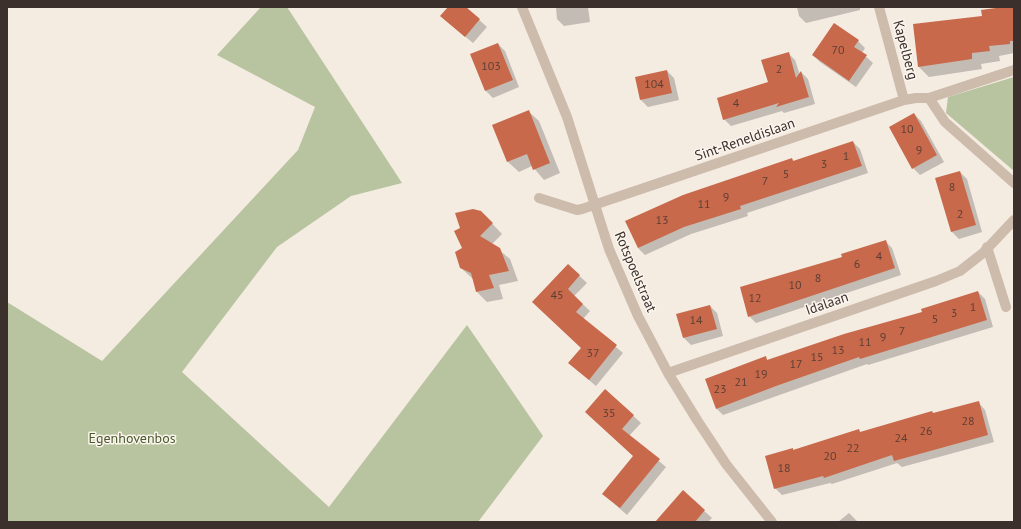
<!DOCTYPE html>
<html>
<head>
<meta charset="utf-8">
<style>
	body { margin:0 }
	#map { position:relative; width:1021px; height:529px; overflow:hidden; background:#f4ebe1; font-family:"PT Sans",sans-serif }
	canvas { display:block }
	.frame { position:absolute; inset:0; border:8px solid #3b302b; pointer-events:none }
</style>
</head>
<body>
<div id="map">
<canvas width="1021" height="529"></canvas>
<div class="frame"></div>
</div>
<script>
const ctx = document.querySelector('canvas').getContext('2d');
ctx.lineJoin = 'round';
function fill(path, color) { ctx.fillStyle = color; ctx.fill(path, 'evenodd'); }
const shape = rows => new Path2D(rows.map(r => 'M' + r).join(''));
function trace(path, color, width, dash) { ctx.strokeStyle = color; ctx.lineWidth = width; ctx.lineCap = dash ? 'butt' : 'round'; ctx.setLineDash(dash || []); ctx.stroke(path); }
function drawText(font, color, halo, rows, align = 'center') {
  ctx.font = font + ' "PT Sans",sans-serif'; ctx.lineWidth = 3; ctx.setLineDash([]); ctx.textBaseline = 'middle'; ctx.strokeStyle = halo; ctx.fillStyle = color; for (const [text, x, y, turn = 0] of rows) {
    ctx.save(); ctx.translate(x, y); ctx.rotate((+turn || 0) * Math.PI / 180); ctx.textAlign = isNaN(turn) ? turn : align; if (halo) ctx.strokeText(text, 0, 0); ctx.fillText(text, 0, 0); ctx.restore();
  }
}
fill(shape([
	[261,7,287,7,402,183,351,196,277,247,182,372,329,507,467,325,543,436,478,522,7,522,7,302,102,361,298,150,315,107,217,55],
	[1014,77,1014,171,946,113,948,97]
]), '#b8c4a0');
fill(shape([
	[449,7,465,7,487,27,473,43,449,23],
	[556,7,588,7,590,22,564,26,557,19],
	[797,7,860,7,860,10,806,23,799,16],
	[1001,7,1014,7,1014,53,999,56,1000,61,981,64,982,69,929,77,919,67,983,17],
	[834,24,858,41,865,48,862,53,873,63,856,87,820,62,813,55],
	[498,44,505,51,519,87,493,98,486,91],
	[788,53,795,60,800,75,801,72,808,79,815,104,784,113,782,111,731,126,724,119,769,83],
	[667,71,674,78,679,100,648,107,641,100],
	[528,111,539,121,560,173,544,180,532,166,519,172,508,162,493,125],
	[914,114,921,121,944,162,920,175,913,168],
	[853,142,860,149,868,173,747,213,748,216,691,234,645,255,638,248,627,222,792,159,795,162],
	[960,172,967,179,982,232,959,239,952,232,936,179],
	[481,212,502,234,492,244,510,259,518,281,499,285,503,299,487,302,477,292,473,279,461,268,464,249,461,229],
	[885,241,892,248,901,275,756,323,749,316,843,257],
	[568,265,587,283,574,296,590,311,583,319,623,353,596,386,577,370,582,348,541,309],
	[978,292,985,299,993,327,868,365,867,364,723,415,716,408,765,358,769,361,923,312],
	[710,306,717,313,723,336,691,345,684,338],
	[606,390,641,423,629,436,666,467,627,515,603,494,634,456,593,419],
	[978,402,985,410,994,442,902,467,897,463,832,484,830,483,782,495,775,488,793,449,794,451,858,430,861,433,932,412,935,414],
	[683,492,712,518,708,522,661,522],
	[849,513,858,522,838,522]
]), '#0003');
fill(shape([
	[448,7,466,7,480,19,465,37,440,16],
	[1003,7,1014,7,1014,41,1010,41,1010,44,989,46,990,51,972,53,972,59,918,67,913,24,982,16,981,10],
	[834,23,859,40,854,47,867,55,849,81,812,55],
	[498,43,513,80,485,91,470,54],
	[789,52,796,78,801,71,809,97,776,107,779,103,723,120,717,98,768,82,761,60],
	[667,70,672,93,640,100,635,77],
	[529,110,550,163,533,170,527,154,507,162,492,125],
	[914,113,937,155,912,169,889,127],
	[853,141,862,166,740,206,741,209,684,227,638,248,625,221,683,195,792,158,793,161],
	[960,171,976,225,951,232,935,178],
	[473,209,481,211,493,223,480,236,500,248,509,271,489,275,494,288,476,292,471,273,460,268,455,252,462,248,454,231,460,228,455,213],
	[886,240,895,268,748,317,740,287,842,257,841,254],
	[568,264,580,275,568,289,583,304,576,312,617,345,589,380,568,363,581,348,532,302],
	[978,291,987,320,860,359,859,357,776,386,716,409,705,379,766,356,767,360,844,334,922,312,921,309],
	[710,305,717,329,683,338,676,314],
	[605,389,634,415,622,429,660,459,620,508,602,494,633,456,585,412],
	[979,401,988,435,894,461,892,455,824,478,823,476,774,489,765,456,793,448,793,450,859,429,860,432,932,411,933,413],
	[683,490,705,510,695,522,655,522]
]), '#c8694b');
trace(shape([
	[522,7,567,117,609,249,638,316,668,373,697,420,726,464,772,522],
	[879,7,904,100],
	[929,98,945,122,1014,183],
	[539,198,577,210,582,209,904,100,916,98,929,98,1014,70],
	[987,247,1006,307],
	[668,373,936,281,960,271,983,253,1014,220]
]), '#cdbbac', 10);
drawText('12px', '#5e3e33', null, [
	["70",838,51],
	["103",491,67],
	["2",779,70],
	["104",654,85],
	["4",736,104],
	["10",907,130],
	["9",919,151],
	["1",846,157],
	["3",824,165],
	["5",786,175],
	["7",765,182],
	["8",952,188],
	["9",726,198],
	["11",704,205],
	["2",960,215],
	["13",662,221],
	["4",879,257],
	["6",857,265],
	["8",818,279],
	["10",795,286],
	["45",557,296],
	["12",755,299],
	["1",973,308],
	["3",954,314],
	["5",935,320],
	["14",696,321],
	["7",902,332],
	["9",883,338],
	["11",865,343],
	["13",838,351],
	["37",593,354],
	["15",817,358],
	["17",796,365],
	["19",761,375],
	["21",741,383],
	["23",720,390],
	["35",609,414],
	["28",968,422],
	["26",926,432],
	["24",901,439],
	["22",853,449],
	["20",830,457],
	["18",784,469]
]);
drawText('14px', '#3b302b', '#fbf5ee', [
	["Kapelberg",905,50,75],
	["Sint-Reneldislaan",745,140,-19],
	["Rotspoelstraat",635,272,67],
	["Idalaan",827,304,-19]
]);
drawText('14px', '#4a5a2e', '#fbf5ee', [
	["Egenhovenbos",132,439]
]);
</script>
</body>
</html>
